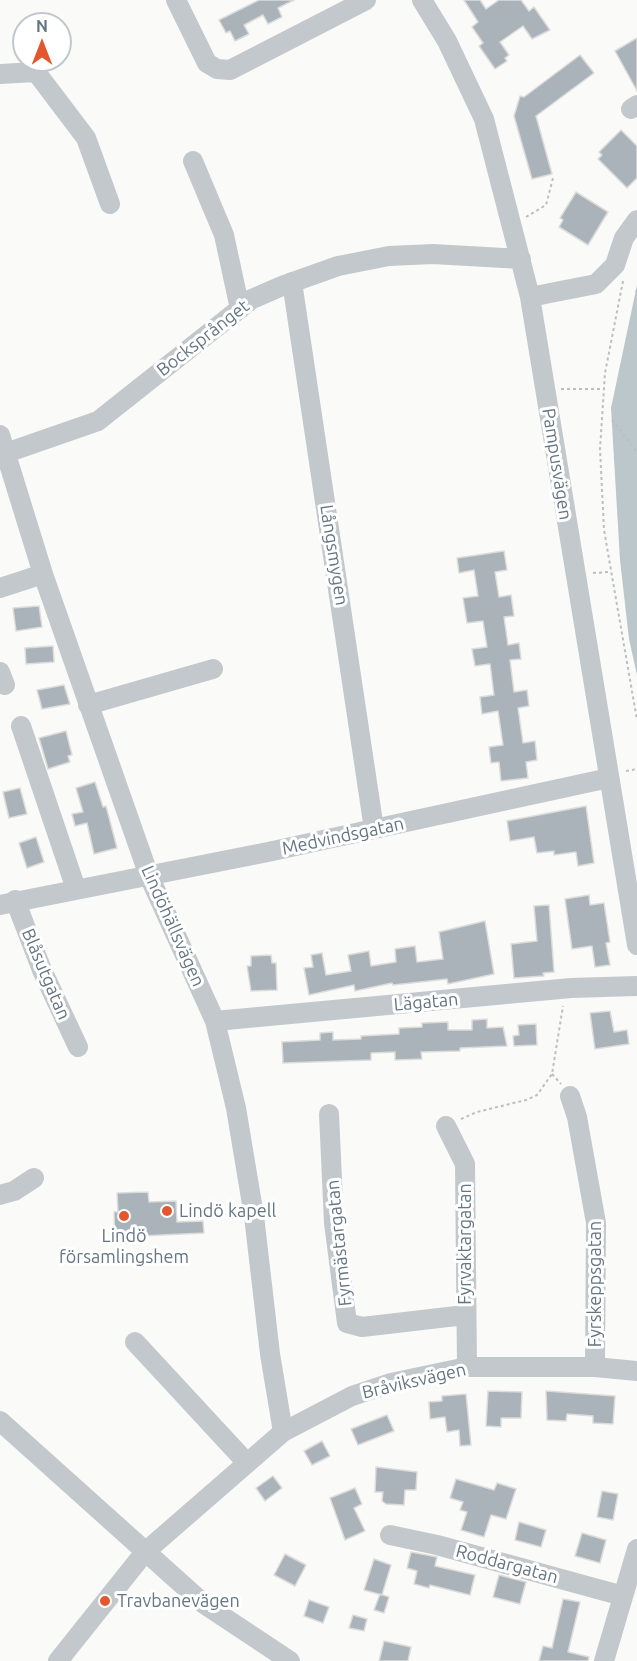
<!DOCTYPE html>
<html>
<head>
<meta charset="utf-8">
<style>
	body { margin:0 }
	#map { position:relative; width:637px; height:1661px; overflow:hidden; background:#fafaf8; font-family:Ubuntu,sans-serif }
	canvas { display:block }
	.north { position:absolute; left:12px; top:12px; width:60px; height:60px; box-sizing:border-box; background:#fff; border:2px solid #c1c8cd; border-radius:50%; rotate:0deg; font-size:16px; font-weight:700; line-height:24px; text-align:center; color:#657683 }
	.north::after { content:''; display:block; margin:auto; width:21px; height:27px; background:#e4572e; clip-path:polygon(50% 0,100% 100%,50% 72%,0 100%) }
</style>
</head>
<body>
<div id="map">
<canvas width="637" height="1661"></canvas>
<div class="north">N</div>
</div>
<script>
const ctx = document.querySelector('canvas').getContext('2d');
ctx.lineJoin = 'round';
function fill(path, color) { ctx.fillStyle = color; ctx.fill(path, 'evenodd'); }
const shape = rows => new Path2D(rows.map(r => 'M' + r).join(''));
function trace(path, color, width, dash) { ctx.strokeStyle = color; ctx.lineWidth = width; ctx.lineCap = dash ? 'butt' : 'round'; ctx.setLineDash(dash || []); ctx.stroke(path); }
function drawText(font, color, halo, rows, align = 'center') {
  ctx.font = font + ' Ubuntu,sans-serif'; ctx.lineWidth = 6; ctx.setLineDash([]); ctx.textBaseline = 'middle'; ctx.strokeStyle = halo; ctx.fillStyle = color; for (const [text, x, y, turn = 0] of rows) {
    ctx.save(); ctx.translate(x, y); ctx.rotate((+turn || 0) * Math.PI / 180); ctx.textAlign = isNaN(turn) ? turn : align; if (halo) ctx.strokeText(text, 0, 0); ctx.fillText(text, 0, 0); ctx.restore();
  }
}
fill(shape([
	[637,285,637,675,629,639,620,560,611,408]
]), '#bbc7cb');
const building = shape([
	[259,0,294,0,278,8,282,17,268,24,263,15,244,25,249,34,235,41,230,31,226,33,219,20,259,0],
	[464,0,480,0,486,9,499,0,521,0,529,11,534,7,550,30,532,39,523,26,500,42,509,55,505,58,507,61,495,69,479,46,483,43,472,27,478,22,464,0],
	[637,38,637,91,615,51,637,38],
	[580,55,594,73,536,116,552,174,532,179,514,116,520,96,524,97,580,55],
	[621,130,637,146,637,178,627,188,598,159,602,155,599,152,621,130],
	[576,192,608,212,588,245,559,227,563,220,560,218,576,192],
	[504,551,507,570,495,572,499,597,511,595,514,616,504,617,508,645,519,643,521,659,510,660,514,692,527,690,529,706,518,708,523,743,535,741,537,760,526,762,528,778,501,781,499,762,491,763,489,747,503,745,498,711,482,714,480,697,494,695,490,664,475,666,472,649,487,647,483,621,467,623,463,598,478,596,474,570,459,573,457,558,504,551],
	[39,606,42,627,16,631,13,608,39,606],
	[53,646,54,662,26,664,25,648,53,646],
	[64,685,70,704,42,709,37,690,64,685],
	[66,731,72,755,68,756,70,762,48,769,39,738,66,731],
	[95,782,103,807,106,806,117,848,94,854,87,823,75,826,72,814,83,812,76,788,95,782],
	[20,788,27,814,9,818,3,792,20,788],
	[586,806,594,863,578,866,576,852,554,855,554,851,537,853,534,837,510,841,507,821,586,806],
	[36,837,44,862,27,868,19,843,36,837],
	[589,895,590,905,604,903,610,942,606,943,610,965,595,967,592,946,572,949,565,899,589,895],
	[549,905,554,972,543,973,544,976,514,978,511,944,537,941,534,906,549,905],
	[485,921,494,974,448,984,447,979,393,985,392,983,355,991,354,985,309,995,304,968,313,967,311,955,322,953,326,975,351,971,348,955,369,951,371,966,396,962,395,949,415,946,417,962,443,959,439,932,485,921],
	[271,955,272,963,276,963,277,990,251,991,247,966,251,966,251,956,271,955],
	[610,1011,614,1032,627,1030,629,1044,595,1049,590,1013,610,1011],
	[487,1019,487,1028,503,1027,507,1046,460,1048,460,1051,421,1052,422,1059,395,1060,395,1052,371,1053,371,1060,283,1063,282,1042,320,1040,320,1033,333,1032,333,1040,361,1039,361,1036,399,1034,399,1028,422,1027,422,1023,448,1022,448,1030,472,1030,472,1020,487,1019],
	[536,1024,537,1045,514,1046,513,1036,519,1035,518,1025,536,1024],
	[148,1192,149,1202,176,1201,177,1222,203,1221,204,1233,141,1236,142,1243,115,1244,114,1212,118,1212,117,1193,148,1192],
	[488,1391,522,1392,521,1418,501,1418,501,1427,486,1426,488,1391],
	[546,1391,615,1396,613,1424,593,1423,593,1416,567,1414,566,1421,547,1420,546,1391],
	[466,1394,471,1445,460,1446,459,1430,447,1432,445,1417,430,1419,429,1402,442,1401,442,1396,466,1394],
	[387,1415,394,1431,358,1445,351,1429,387,1415],
	[322,1441,330,1456,312,1465,304,1451,322,1441],
	[376,1467,417,1472,416,1490,405,1490,404,1505,386,1504,382,1501,383,1492,375,1492,376,1467],
	[273,1476,282,1488,265,1501,256,1488,273,1476],
	[456,1479,494,1490,497,1483,516,1489,506,1519,491,1515,484,1537,461,1530,467,1512,460,1510,463,1502,450,1498,456,1479],
	[355,1488,362,1504,354,1508,365,1531,345,1540,330,1498,355,1488],
	[602,1491,618,1494,613,1520,597,1517,602,1491],
	[519,1522,546,1530,541,1547,515,1540,519,1522],
	[582,1533,606,1540,600,1563,575,1556,582,1533],
	[411,1552,437,1557,435,1566,475,1575,470,1595,430,1585,429,1588,414,1584,417,1571,407,1568,411,1552],
	[285,1554,306,1565,295,1586,274,1575,285,1554],
	[374,1559,391,1565,382,1595,364,1590,374,1559],
	[499,1575,526,1582,520,1604,493,1597,499,1575],
	[380,1594,389,1597,384,1613,374,1610,380,1594],
	[563,1599,580,1602,568,1652,589,1657,588,1661,539,1661,543,1646,552,1648,563,1599],
	[309,1600,329,1607,323,1623,304,1616,309,1600],
	[353,1615,367,1619,364,1631,349,1628,353,1615],
	[384,1641,411,1647,408,1661,379,1661,384,1641]
]);
fill(building, '#aab3b9');
trace(building, '#dcdcda', 1.5);
trace(shape([
	[526,217,546,205,553,178],
	[623,281,605,373,600,449,604,530,637,720],
	[636,290,637,292],
	[561,389,603,389],
	[612,420,637,452],
	[593,573,610,572],
	[626,771,637,769],
	[552,1074,561,1084],
	[461,1119,477,1112,526,1100,537,1095,552,1074,563,1006]
]), '#bbbfc2', 2, [3, 3]);
trace(shape([
	[176,0,207,63,217,69,230,70,366,0],
	[422,0,447,41,484,119,530,297,637,945],
	[0,74,36,72,86,138,110,204],
	[631,109,637,105],
	[193,161,224,235,240,309],
	[292,282,374,829],
	[530,297,596,284,615,265,624,238,637,220],
	[0,435,43,574,149,876,215,1021,236,1108,254,1216,270,1354,283,1432],
	[6,453,98,421,252,299,282,286,338,266,389,256,433,254,521,259],
	[0,588,43,574],
	[0,672,5,685],
	[88,705,213,669],
	[21,726,76,889],
	[15,900,42,970,78,1047],
	[0,905,268,852,609,778],
	[215,1021,571,988,637,986],
	[570,1096,577,1117,596,1223,595,1367],
	[329,1114,334,1223,347,1323,362,1327,465,1315],
	[446,1126,465,1164,467,1367],
	[0,1195,14,1191,34,1178],
	[135,1342,247,1463],
	[0,1421,204,1604,290,1661],
	[390,1535,437,1545,623,1596],
	[58,1661,145,1552,283,1432,352,1396,391,1383,467,1367,595,1367,637,1371],
	[604,1661,637,1549]
]), '#c3c8cc', 20);
for (const [x, y, r, color] of [
	[167,1211,6,"#e4572e"],
	[124,1216,6,"#e4572e"],
	[105,1601,6,"#e4572e"]
]) { const dot = new Path2D(); dot.arc(x, y, r, 0, 2 * Math.PI); ctx.fillStyle = color; ctx.fill(dot); trace(dot, '#fff', 2); }
drawText('18px', '#657683', '#fff', [
	["Bocksprånget",203,338,-38],
	["Pampusvägen",557,464,81],
	["Långsmygen",334,555,81],
	["Medvindsgatan",343,836,-12],
	["Lindöhällsvägen",173,926,66],
	["Blåsutgatan",46,974,67],
	["Lägatan",426,1002,-5],
	["Fyrmästargatan",339,1243,-96],
	["Fyrvaktargatan",465,1244,-90],
	["Fyrskeppsgatan",595,1284,-90],
	["Bråviksvägen",414,1381,-13],
	["Roddargatan",507,1564,15]
]);
drawText('18px', '#657683', '#fff', [
	["Lindö kapell",179,1211],
	["Lindö",124,1236,"center"],
	["församlingshem",124,1257,"center"],
	["Travbanevägen",117,1601]
], 'left');
</script>
</body>
</html>
